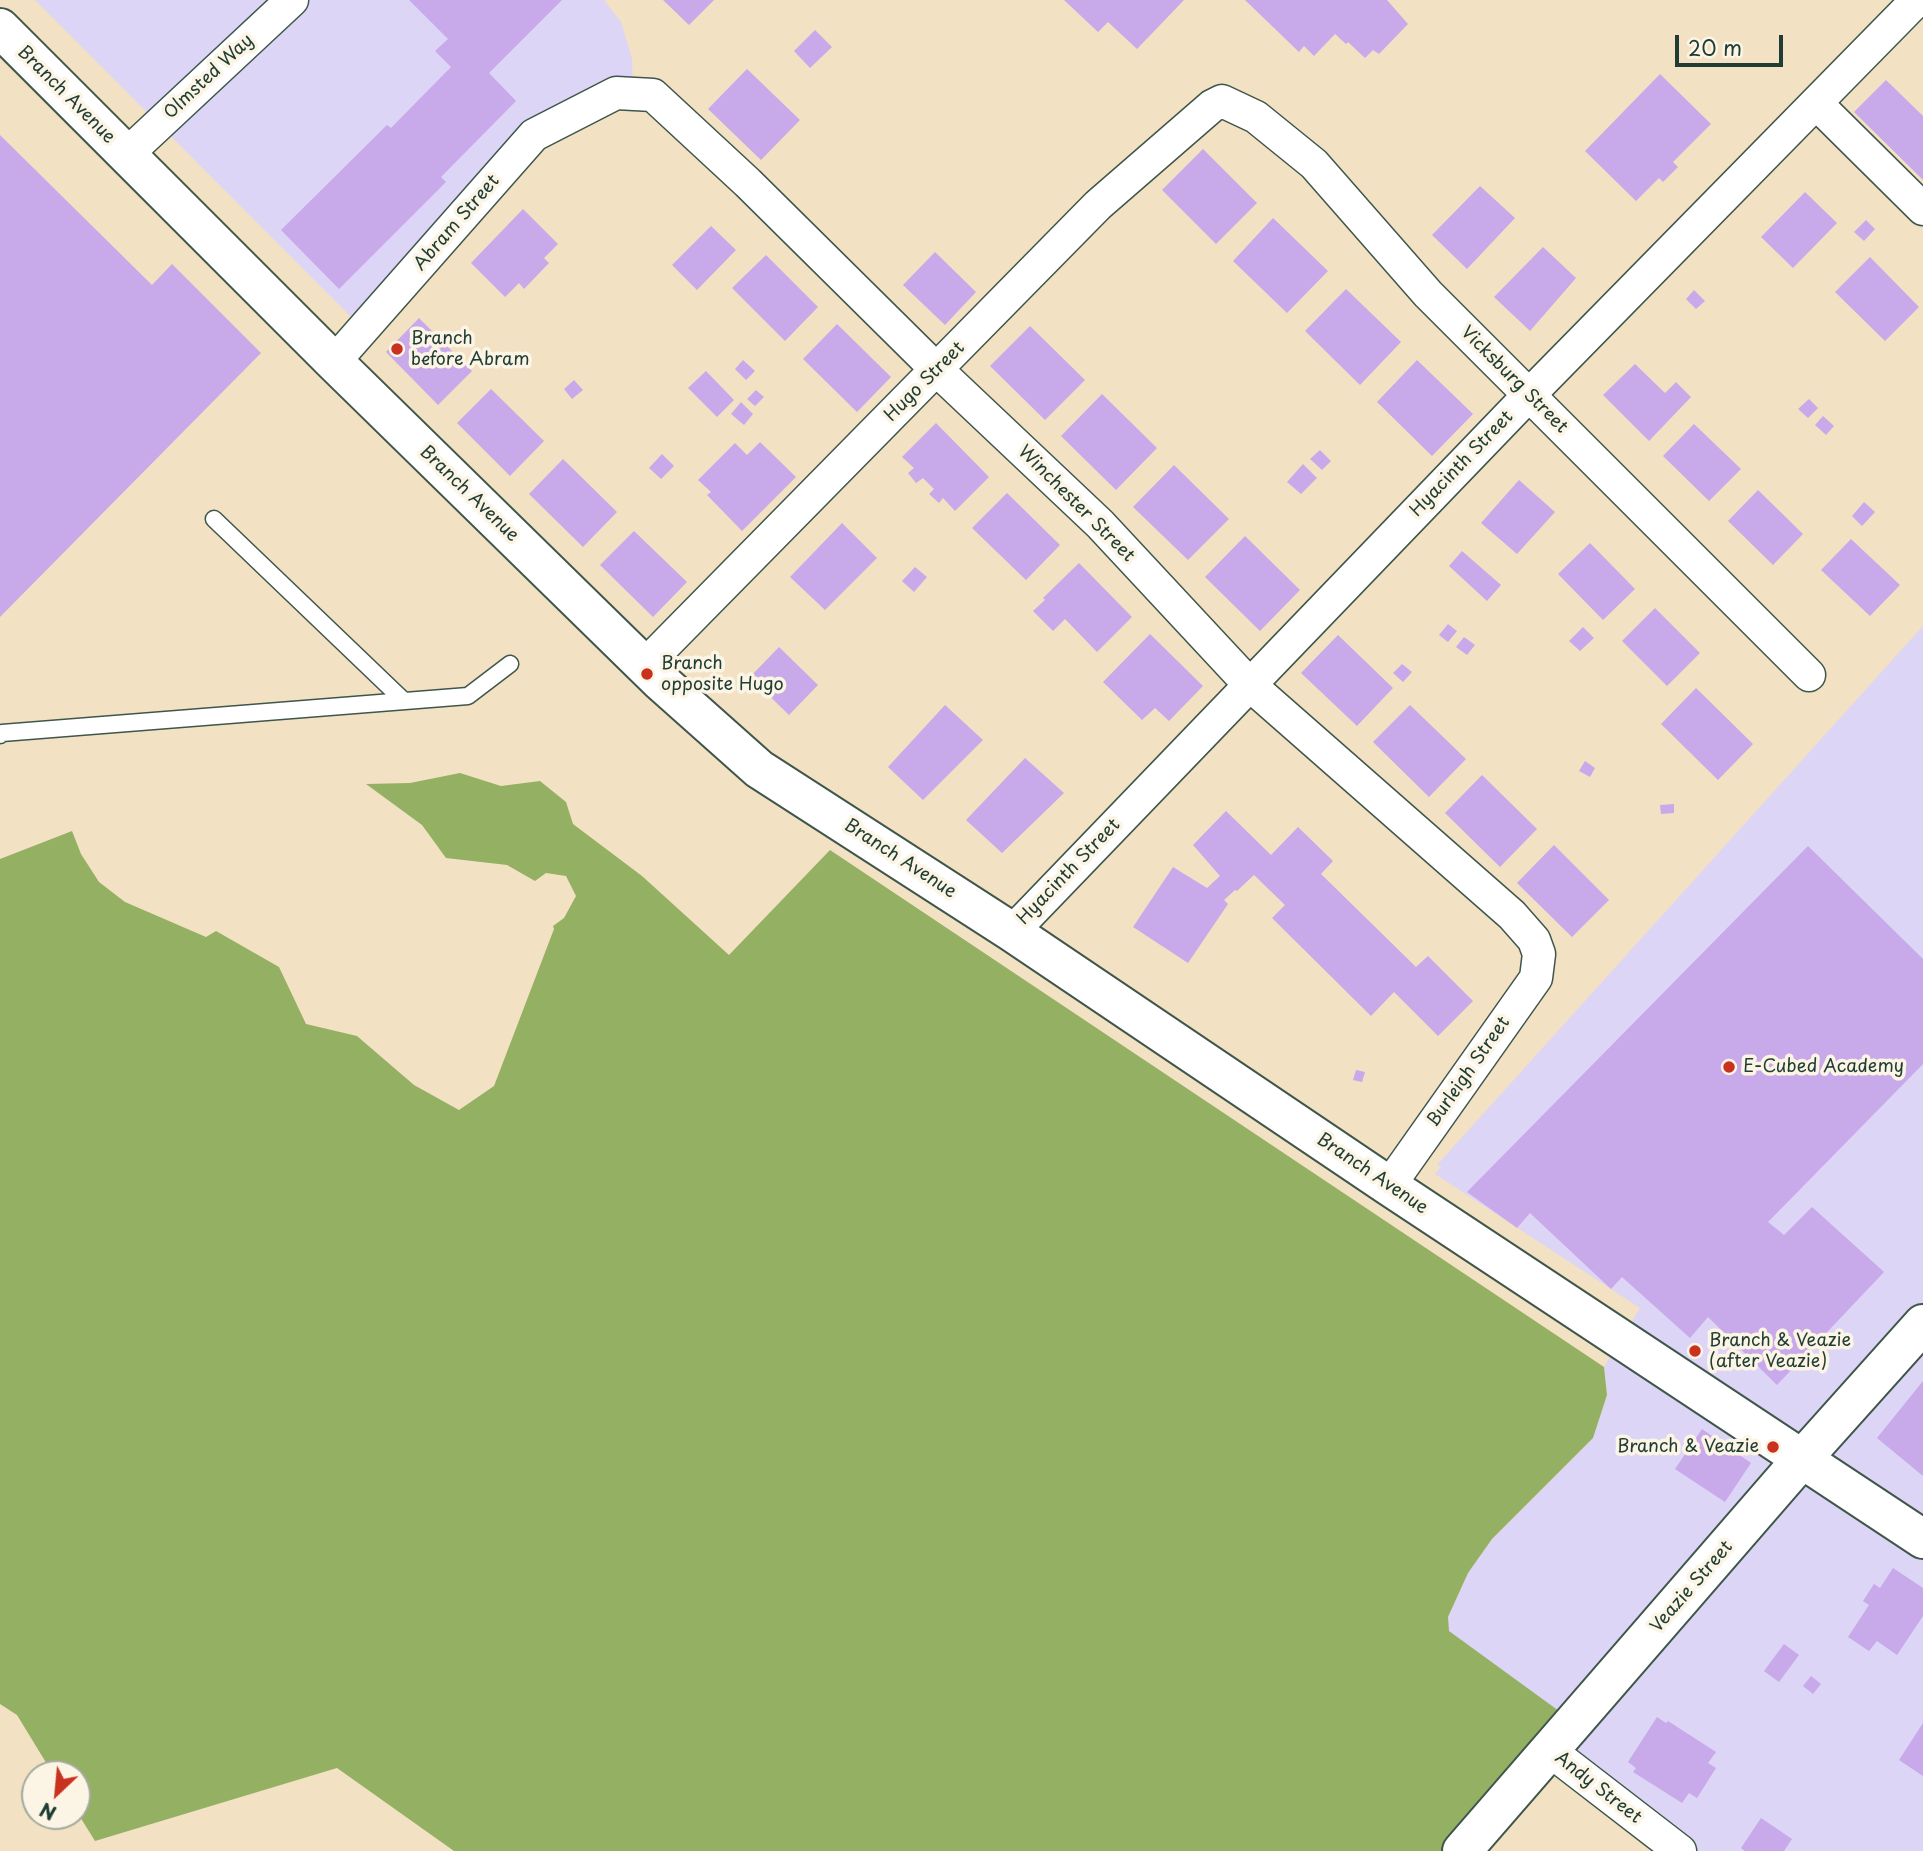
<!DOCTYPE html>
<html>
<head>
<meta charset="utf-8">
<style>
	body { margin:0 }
	#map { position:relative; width:1923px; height:1851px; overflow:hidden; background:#f3e1c4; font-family:"Playpen Sans",sans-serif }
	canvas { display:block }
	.north { position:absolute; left:21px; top:1760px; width:70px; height:70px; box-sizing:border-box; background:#fcf5e5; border:2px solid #a4ab9e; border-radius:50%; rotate:206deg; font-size:19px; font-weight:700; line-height:28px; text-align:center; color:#1f3d34 }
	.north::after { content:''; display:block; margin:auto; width:24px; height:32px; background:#c8321e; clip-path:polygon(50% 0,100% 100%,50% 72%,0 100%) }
	.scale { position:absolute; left:1675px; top:35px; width:108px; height:32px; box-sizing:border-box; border:4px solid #1f3d34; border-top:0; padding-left:9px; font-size:21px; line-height:24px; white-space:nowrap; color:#1f3d34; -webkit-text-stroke:5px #fcf5e5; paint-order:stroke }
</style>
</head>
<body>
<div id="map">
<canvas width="1923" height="1851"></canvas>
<div class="north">N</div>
<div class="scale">20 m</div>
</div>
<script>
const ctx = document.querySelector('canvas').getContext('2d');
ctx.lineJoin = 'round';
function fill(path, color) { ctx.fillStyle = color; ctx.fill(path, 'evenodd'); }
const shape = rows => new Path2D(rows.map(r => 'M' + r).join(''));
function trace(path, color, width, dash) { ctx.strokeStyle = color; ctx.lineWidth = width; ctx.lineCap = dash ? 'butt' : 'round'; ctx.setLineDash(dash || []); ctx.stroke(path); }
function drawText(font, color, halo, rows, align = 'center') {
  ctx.font = font + ' "Playpen Sans",sans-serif'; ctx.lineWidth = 7; ctx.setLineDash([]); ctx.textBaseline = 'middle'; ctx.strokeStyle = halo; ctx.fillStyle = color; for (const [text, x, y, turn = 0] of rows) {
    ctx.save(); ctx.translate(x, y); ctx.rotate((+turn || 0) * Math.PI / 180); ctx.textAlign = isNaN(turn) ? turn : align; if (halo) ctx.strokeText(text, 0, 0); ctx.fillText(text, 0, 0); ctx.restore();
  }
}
fill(shape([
	[35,0,604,0,621,22,632,58,633,95,529,140,357,323],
	[1923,626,1923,1851,1697,1851,1561,1742,1569,1719,1448,1631,1448,1617,1468,1573,1492,1539,1593,1438,1607,1395,1604,1367,1640,1308,1435,1174,1441,1167,1437,1165]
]), '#dcd5f6');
fill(shape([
	[460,773,501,786,540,781,566,802,573,824,642,876,729,955,830,850,1604,1367,1607,1395,1593,1438,1492,1539,1468,1573,1448,1617,1449,1631,1570,1719,1467,1851,454,1851,337,1768,95,1841,77,1812,77,1774,53,1774,17,1715,0,1704,0,859,72,831,81,854,99,882,125,902,206,937,216,931,279,967,306,1024,357,1036,414,1085,459,1110,494,1086,554,929,553,926,564,918,576,896,566,876,546,873,535,881,507,865,446,858,422,825,366,784,410,783]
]), '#94b062');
fill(shape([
	[409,0,562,0,489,73,516,101,441,177,446,182,339,289,281,230,387,125,391,128,451,67,435,51,448,39],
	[663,0,714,0,689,25],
	[1064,0,1184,0,1137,49,1108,22,1098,32],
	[1245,0,1387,0,1408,24,1379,54,1373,50,1365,58,1348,42,1346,44,1335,34,1314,56,1304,46,1299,52],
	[815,30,832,47,810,68,794,51],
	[747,69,800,120,761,160,708,109],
	[1660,74,1711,124,1673,162,1678,167,1663,182,1659,178,1636,201,1585,151],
	[1886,80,1923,116,1923,180,1854,112],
	[0,135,152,285,172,264,261,353,0,617],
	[1203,149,1257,203,1216,244,1162,190],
	[1480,186,1515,218,1467,269,1432,235],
	[1805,192,1837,223,1793,268,1761,237],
	[523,209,558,244,544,258,549,263,524,289,519,283,505,297,471,263],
	[1273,218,1328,271,1287,313,1233,261],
	[1866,220,1875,229,1864,241,1854,232],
	[711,226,736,250,697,290,672,265],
	[1543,247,1576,278,1530,331,1494,297],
	[935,252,976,292,945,325,903,285],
	[766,255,818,307,785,341,732,288],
	[1870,257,1919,307,1885,341,1835,292],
	[1346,289,1401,342,1360,385,1305,331],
	[1694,290,1705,301,1696,309,1686,299],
	[419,318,472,371,438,405,386,352],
	[837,324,891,377,857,412,803,359],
	[1030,326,1085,380,1045,420,990,366],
	[743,360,755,371,746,380,735,369],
	[1417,360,1473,414,1432,456,1377,402],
	[1635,364,1665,393,1676,382,1691,397,1649,441,1603,395],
	[706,371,734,400,717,417,688,388],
	[574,380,583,390,572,399,564,389],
	[491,389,544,441,510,476,457,423],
	[756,390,764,397,755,406,747,399],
	[1102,394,1157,448,1116,490,1061,436],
	[1809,399,1818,408,1808,418,1798,409],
	[741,402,753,414,744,425,731,414],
	[1823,416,1834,426,1826,435,1815,425],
	[936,423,989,477,955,511,943,498,939,503,929,494,934,489,923,478,916,483,908,473,914,468,902,457],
	[1694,424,1741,469,1709,501,1663,456],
	[760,442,796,477,742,531,707,495,711,492,698,480,735,443,747,455],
	[1320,450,1331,461,1322,470,1310,459],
	[662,454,674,466,661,479,649,468],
	[563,459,617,512,583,547,529,494],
	[1303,464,1317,478,1301,494,1287,482],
	[1174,465,1229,519,1188,560,1133,507],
	[1519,480,1555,512,1517,554,1481,523],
	[1758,490,1803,534,1773,565,1728,521],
	[1007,493,1060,545,1026,580,972,528],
	[1864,502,1875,512,1862,526,1852,516],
	[842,523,877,558,825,610,790,577],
	[634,531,687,582,653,617,600,565],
	[1245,536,1300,590,1260,631,1205,577],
	[1851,539,1900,585,1870,616,1821,570],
	[1590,543,1635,589,1603,620,1558,574],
	[1462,551,1501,585,1487,601,1449,566],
	[1079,563,1132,617,1097,652,1065,619,1053,631,1033,611,1045,600,1043,598],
	[915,567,927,577,914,592,902,581],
	[1655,608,1700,653,1667,686,1622,641],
	[1448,624,1457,631,1448,642,1439,635],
	[1583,627,1594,638,1580,651,1569,641],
	[1150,634,1203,686,1169,721,1155,708,1142,720,1103,682],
	[1338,635,1393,688,1357,726,1301,673],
	[1464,637,1475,645,1467,655,1456,647],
	[779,647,818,685,789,715,750,677],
	[1402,664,1412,672,1403,682,1393,673],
	[1696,688,1753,744,1718,780,1661,724],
	[945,705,983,740,923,800,888,767],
	[1410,705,1466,759,1429,797,1373,742],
	[1025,758,1064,793,1002,853,966,820],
	[1585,761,1595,768,1590,777,1579,771],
	[1482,775,1537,829,1500,867,1445,813],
	[1674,804,1674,813,1661,814,1660,805],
	[1226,811,1271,855,1298,827,1333,861,1321,874,1416,967,1428,956,1473,1001,1438,1036,1394,992,1371,1016,1272,918,1285,905,1254,875,1237,891,1235,890,1224,900,1228,904,1188,963,1133,927,1173,867,1207,888,1220,876,1193,845],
	[1554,845,1609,900,1572,937,1517,883],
	[1808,846,1923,959,1923,1064,1768,1222,1784,1235,1812,1207,1884,1272,1777,1385,1708,1317,1690,1338,1622,1277,1611,1289,1530,1213,1517,1228,1467,1192],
	[1356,1070,1365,1072,1362,1082,1353,1080],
	[1923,1381,1923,1476,1877,1438],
	[1702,1429,1751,1463,1725,1502,1675,1469],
	[1893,1568,1923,1588,1923,1616,1897,1655,1877,1641,1869,1651,1848,1637,1869,1605,1863,1601,1874,1584,1880,1588],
	[1784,1644,1799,1655,1779,1682,1764,1671],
	[1811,1676,1821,1684,1813,1694,1803,1686],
	[1657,1717,1666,1723,1668,1721,1716,1752,1708,1763,1716,1768,1697,1798,1689,1793,1682,1803,1633,1772,1636,1768,1628,1762],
	[1923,1723,1923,1776,1899,1760],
	[1761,1818,1792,1839,1784,1851,1745,1851,1741,1848]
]), '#c8a9e9');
const lane = shape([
	[214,519,404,701],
	[0,735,2,733,468,696,510,664]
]);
const street = shape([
	[1816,103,1923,209],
	[126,155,292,0],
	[334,362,534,135,616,93,653,95,748,183,937,370,1100,524,1250,685,1512,915,1534,940,1539,954,1536,978,1389,1186],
	[645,665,1098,205,1212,106,1222,101,1256,117,1314,164,1428,294,1809,675],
	[1012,932,1529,395,1917,0],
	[1549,1750,1680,1851]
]);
const secondary = shape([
	[0,28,334,362,659,680,759,769,1012,932,1389,1186,1923,1539],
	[1462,1851,1802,1459,1923,1324]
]);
trace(lane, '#3f564a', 19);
trace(street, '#3f564a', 35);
trace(secondary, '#3f564a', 42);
trace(lane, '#fff', 16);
trace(street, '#fff', 32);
trace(secondary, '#fff', 38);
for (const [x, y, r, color] of [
	[397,349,7,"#c8321e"],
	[647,674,7,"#c8321e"],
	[1729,1067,7,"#c8321e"],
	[1695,1351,7,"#c8321e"],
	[1773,1447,7,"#c8321e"]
]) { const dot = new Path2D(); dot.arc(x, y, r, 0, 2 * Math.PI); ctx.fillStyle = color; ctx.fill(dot); trace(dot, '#fcf5e5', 2.5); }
drawText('18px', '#1f3d34', '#fcf5e5', [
	["Olmsted Way",209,77,-43],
	["Branch Avenue",66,95,45],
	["Abram Street",457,223,-49],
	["Vicksburg Street",1514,380,45],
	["Hugo Street",925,382,-45],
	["Hyacinth Street",1462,464,-46],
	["Branch Avenue",469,494,44],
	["Winchester Street",1076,504,45],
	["Branch Avenue",900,859,33],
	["Hyacinth Street",1069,872,-46],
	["Burleigh Street",1469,1072,-55],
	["Branch Avenue",1372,1174,34],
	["Veazie Street",1692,1587,-49],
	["Andy Street",1598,1788,38]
]);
drawText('18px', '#1f3d34', '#fcf5e5', [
	["Branch",411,339],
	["before Abram",411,360],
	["Branch",661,664],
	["opposite Hugo",661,685],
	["E-Cubed Academy",1743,1067],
	["Branch & Veazie",1709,1341],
	["(after Veazie)",1709,1362],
	["Branch & Veazie",1759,1447,"right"]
], 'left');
</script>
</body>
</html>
